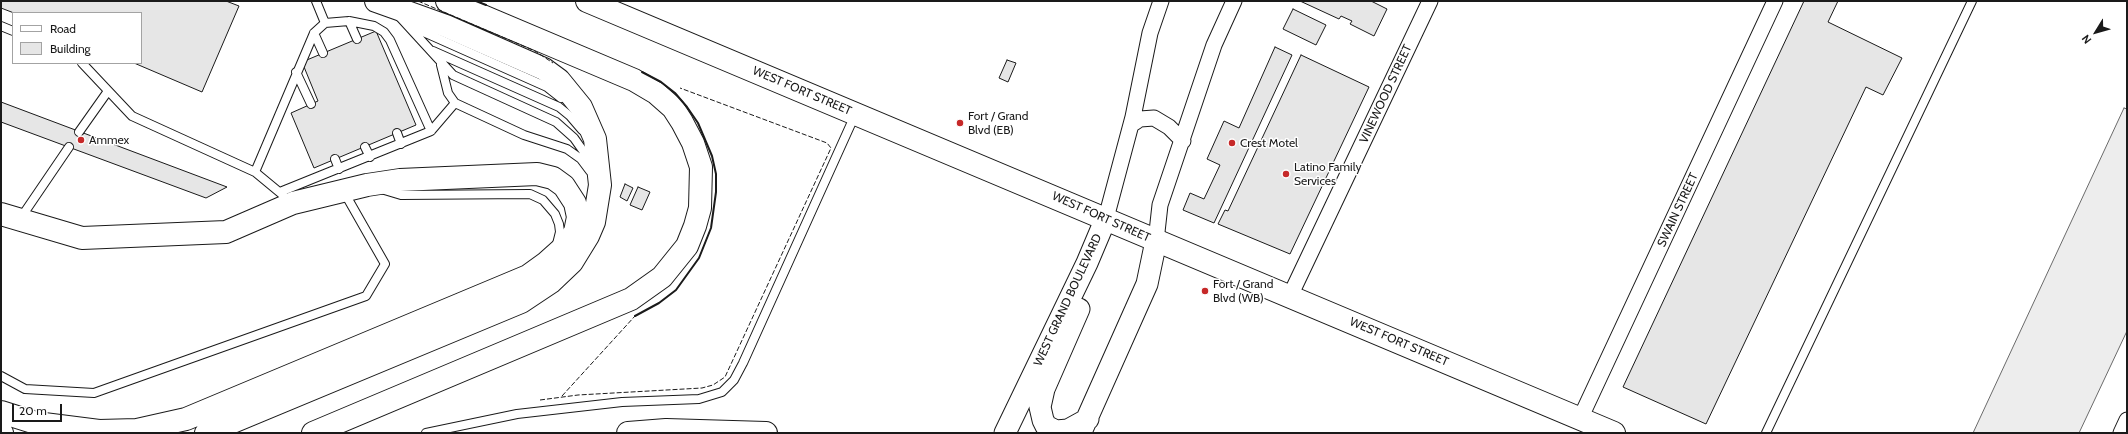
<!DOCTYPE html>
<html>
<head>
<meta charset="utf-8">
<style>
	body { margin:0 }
	#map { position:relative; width:2128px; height:434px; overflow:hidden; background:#fff; font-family:Cabin,sans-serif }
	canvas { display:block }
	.frame { position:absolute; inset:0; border:2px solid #1a1a1a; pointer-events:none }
	.legend { position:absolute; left:12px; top:12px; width:130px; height:52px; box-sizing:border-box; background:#fff; border:1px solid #a3a3a3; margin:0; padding:5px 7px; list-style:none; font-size:12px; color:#1a1a1a }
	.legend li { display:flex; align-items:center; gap:8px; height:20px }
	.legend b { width:20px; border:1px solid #a3a3a3 }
	.north { position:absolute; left:2076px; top:12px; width:40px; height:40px; -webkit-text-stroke:3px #fff; paint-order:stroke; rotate:233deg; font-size:11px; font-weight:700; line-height:16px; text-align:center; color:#1a1a1a }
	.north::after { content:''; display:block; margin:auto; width:14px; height:18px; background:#1a1a1a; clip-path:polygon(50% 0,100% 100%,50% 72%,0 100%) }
	.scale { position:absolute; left:12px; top:404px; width:50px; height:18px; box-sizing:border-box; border:2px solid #1a1a1a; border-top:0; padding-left:5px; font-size:12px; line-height:14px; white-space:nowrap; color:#1a1a1a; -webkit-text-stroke:3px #fff; paint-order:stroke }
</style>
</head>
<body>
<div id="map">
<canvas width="2128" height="434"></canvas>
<div class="frame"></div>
<ul class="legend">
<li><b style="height:5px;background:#fff"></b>Road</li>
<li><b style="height:11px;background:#e6e6e6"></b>Building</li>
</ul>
<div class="north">N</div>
<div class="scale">20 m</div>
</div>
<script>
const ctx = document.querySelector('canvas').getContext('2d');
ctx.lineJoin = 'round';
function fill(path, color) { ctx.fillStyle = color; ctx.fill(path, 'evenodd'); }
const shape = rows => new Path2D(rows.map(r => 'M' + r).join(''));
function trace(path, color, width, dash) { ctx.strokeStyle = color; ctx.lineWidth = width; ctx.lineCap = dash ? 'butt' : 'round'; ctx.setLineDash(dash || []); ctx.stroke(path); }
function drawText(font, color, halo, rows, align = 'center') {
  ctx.font = font + ' Cabin,sans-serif'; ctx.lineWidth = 3; ctx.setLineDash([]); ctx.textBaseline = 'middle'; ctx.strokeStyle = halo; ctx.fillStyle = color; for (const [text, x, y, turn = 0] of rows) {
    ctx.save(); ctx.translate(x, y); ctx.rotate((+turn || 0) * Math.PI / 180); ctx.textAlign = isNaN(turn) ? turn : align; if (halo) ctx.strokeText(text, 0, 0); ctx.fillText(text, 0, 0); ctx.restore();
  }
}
const parking = shape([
	[2124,108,2127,109,2127,331,2079,433,1973,433,2124,108]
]);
fill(parking, '#ededed');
trace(parking, '#6a6a6a', 1);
const building = shape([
	[1,1,226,1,239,6,202,92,134,63,141,63,141,13,14,13,1,8,1,1],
	[1300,1,1371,1,1387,9,1374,36,1350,24,1352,21,1341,16,1339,19,1300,1],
	[1804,1,1838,1,1828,22,1902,58,1883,95,1866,87,1706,424,1623,387,1804,1],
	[1293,9,1326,25,1316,45,1283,29,1293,9],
	[376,31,416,125,314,168,291,113,318,101,302,62,376,31],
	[1275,47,1292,55,1214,223,1183,210,1190,193,1204,199,1220,165,1207,159,1224,121,1239,128,1275,47],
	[1301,55,1369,87,1290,254,1218,224,1225,210,1228,211,1301,55],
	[1007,60,1016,63,1008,82,999,78,1007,60],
	[1,102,227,187,206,198,1,122,1,102],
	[625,184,633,188,627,201,620,197,625,184],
	[638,187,650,192,642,210,630,205,638,187]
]);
fill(building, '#e6e6e6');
trace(building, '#1a1a1a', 1);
const lane = shape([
	[398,15,453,75,556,122,574,138,591,162],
	[349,21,357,39],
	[1,26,13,31],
	[410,26,547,87,561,98],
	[314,33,323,53],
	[433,51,559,107,570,116,582,130],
	[82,63,132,116,255,172],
	[441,65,448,93,455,103,524,135,567,149,581,159,590,171],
	[296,72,311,104],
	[431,131,455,103],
	[79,132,108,91],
	[397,133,401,144],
	[365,147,370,157],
	[335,159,339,169],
	[381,189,401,195,530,194,543,200,555,214,559,224,560,232,557,244],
	[280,192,431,131,390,40,384,32,374,26,349,21,325,23],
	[284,196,255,172,314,33,325,23,316,1],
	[20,219,69,147],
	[1,376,25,389,94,393,366,296,385,264,344,192],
	[426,433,517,414,622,402,699,399,722,392,734,380,743,363,855,115],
	[1766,433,1972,1]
]);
const street = shape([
	[1131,125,1140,119,1154,118,1169,127,1183,141],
	[1106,218,1133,117,1150,33,1161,1],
	[1156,241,1160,205,1214,45,1234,1],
	[1290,296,1430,1],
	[1580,419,1775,1],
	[2121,433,2127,420]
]);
const secondary = shape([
	[1079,309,1044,389,1040,407,1043,420,1046,426,1056,431,1068,430,1088,419],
	[1081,432,1147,284,1156,241],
	[1005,433,1087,263,1106,218]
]);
const primary = shape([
	[587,1,1614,433]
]);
const highway = shape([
	[1,214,82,238,226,232,293,203,367,185,400,180,537,174,553,178,564,186,575,203,578,217,575,232,565,246,546,263,528,276,186,419,137,430,99,431,36,423,1,412],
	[1,433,2,433],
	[206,433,521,302,551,282,572,262,588,236,594,222,600,185,595,139,581,107,559,80,544,69,446,26,376,1],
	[313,433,631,299,662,277,687,246,695,226,700,208,701,167,693,143,682,122,673,108,656,93,634,80,447,1],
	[628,433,666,430,766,433]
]);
trace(lane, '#1a1a1a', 10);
trace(street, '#1a1a1a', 17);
trace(secondary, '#1a1a1a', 23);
trace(primary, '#1a1a1a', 24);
trace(highway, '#1a1a1a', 24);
trace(lane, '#fff', 8);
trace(street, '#fff', 15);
trace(secondary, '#fff', 21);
trace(primary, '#fff', 22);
trace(highway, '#fff', 22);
trace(shape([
	[418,1,535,51,553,63],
	[562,396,635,316],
	[540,400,578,395,702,388,713,385,725,377,831,148,827,143,680,88]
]), '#1a1a1a', 1, [5, 2]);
trace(shape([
	[476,1,486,5],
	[635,316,659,303,676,290,699,258,711,228,716,192,716,174,712,156,698,123,687,107,675,93,661,82,642,72]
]), '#1a1a1a', 2);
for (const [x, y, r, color] of [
	[960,123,4,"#c62828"],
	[81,140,4,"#c62828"],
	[1232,143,4,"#c62828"],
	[1286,174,4,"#c62828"],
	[1205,291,4,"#c62828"]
]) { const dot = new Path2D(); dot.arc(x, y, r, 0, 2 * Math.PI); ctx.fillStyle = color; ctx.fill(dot); trace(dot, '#fff', 1.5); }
drawText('12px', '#1a1a1a', '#fff', [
	["WEST FORT STREET",802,91,23],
	["VINEWOOD STREET",1386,94,-65],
	["SWAIN STREET",1678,210,-65],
	["WEST FORT STREET",1101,217,24],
	["WEST GRAND BOULEVARD",1068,300,-65],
	["WEST FORT STREET",1399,342,23]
]);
drawText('12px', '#1a1a1a', '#fff', [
	["Fort / Grand",968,116],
	["Blvd (EB)",968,130],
	["Ammex",89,140],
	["Crest Motel",1240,143],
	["Latino Family",1294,167],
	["Services",1294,181],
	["Fort / Grand",1213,284],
	["Blvd (WB)",1213,298]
], 'left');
</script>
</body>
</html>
